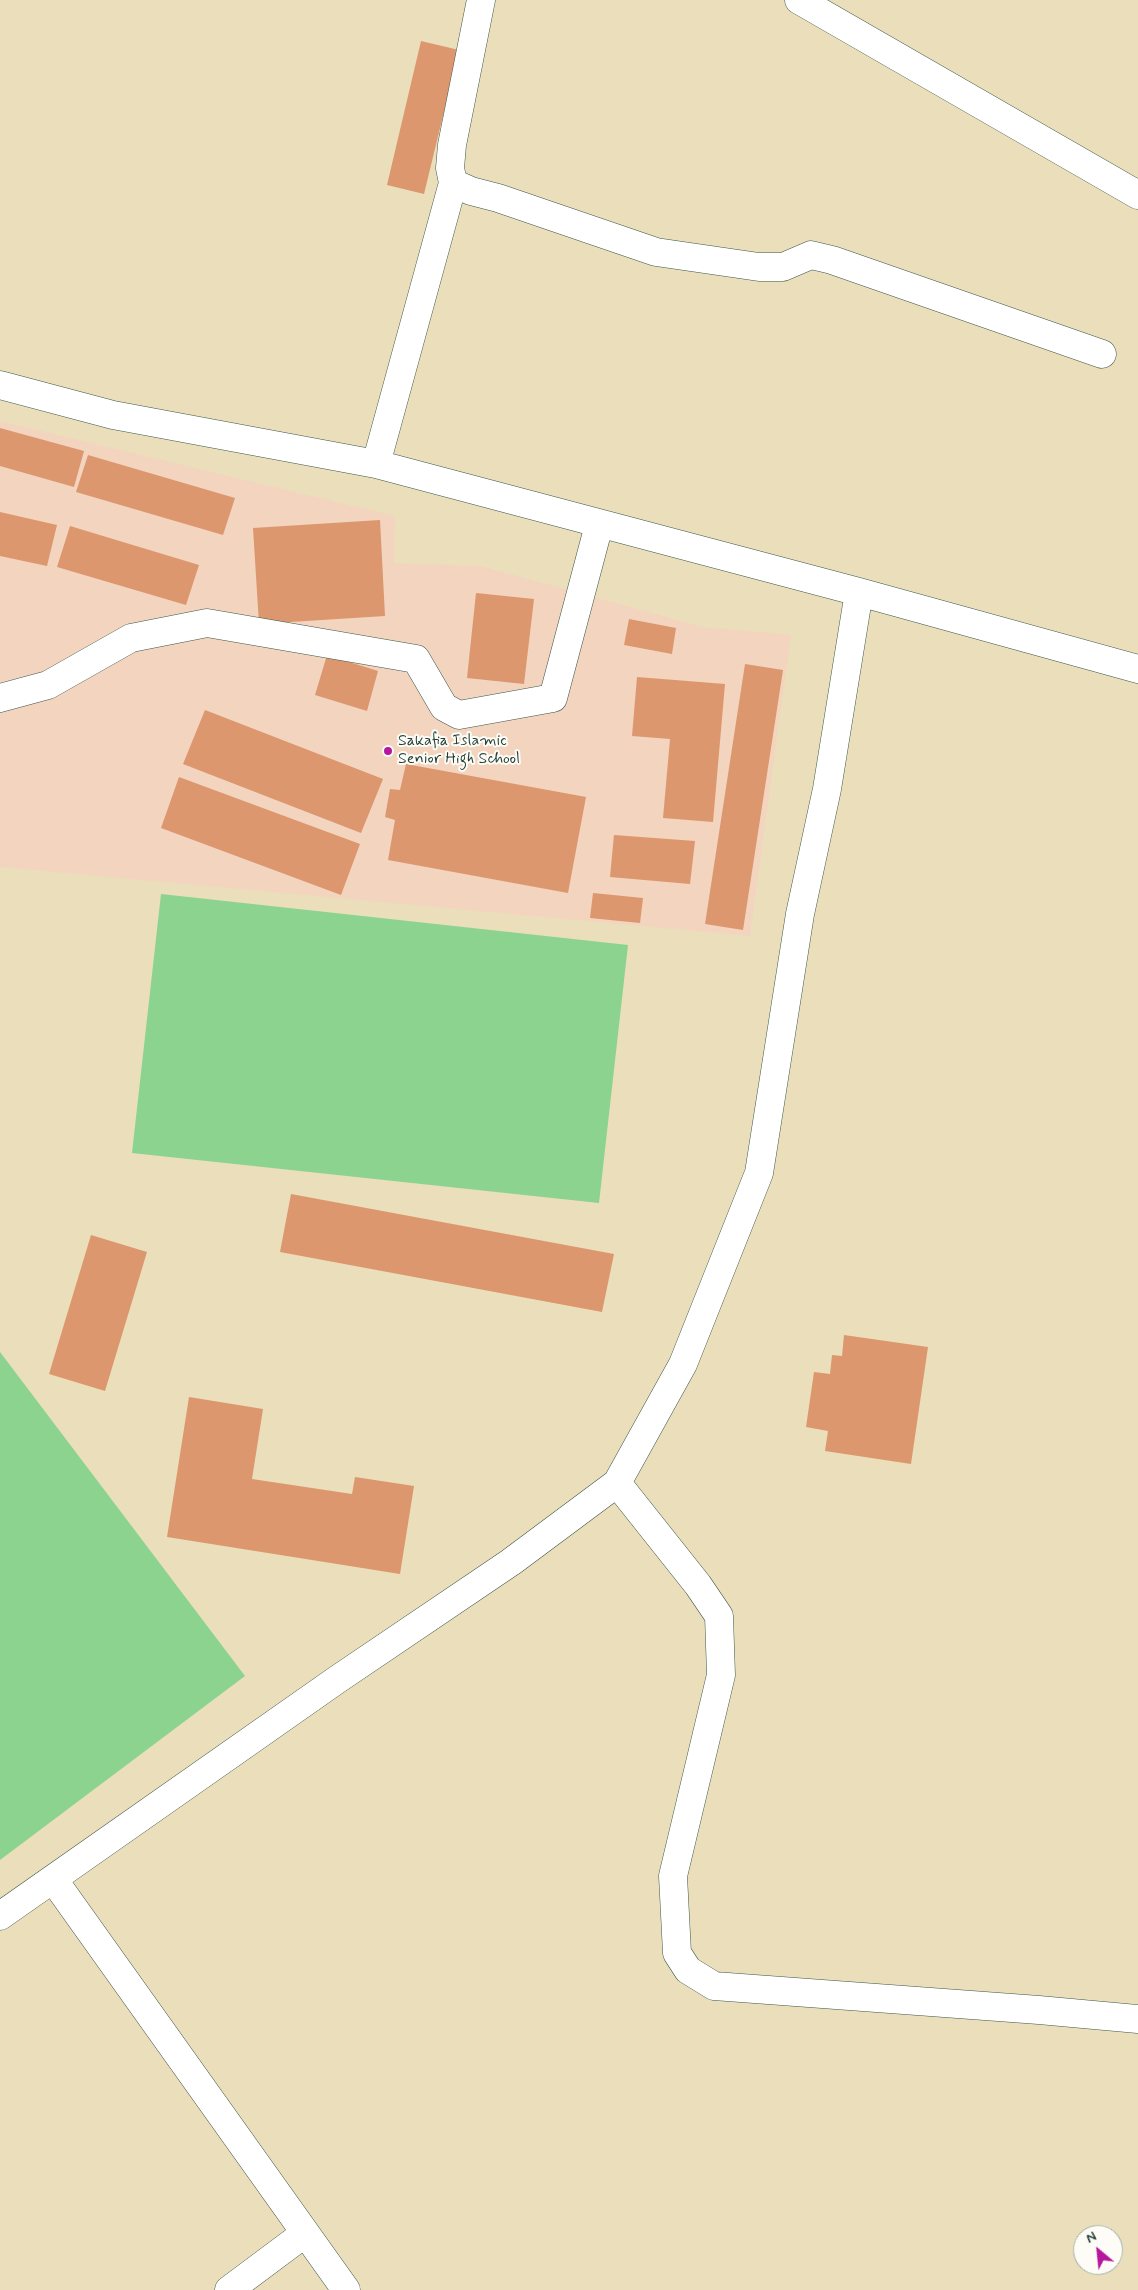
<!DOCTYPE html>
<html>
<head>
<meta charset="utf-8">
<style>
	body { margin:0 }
	#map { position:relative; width:1138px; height:2290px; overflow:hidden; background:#eadfba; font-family:Mynerve,sans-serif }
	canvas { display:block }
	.north { position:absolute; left:1073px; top:2225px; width:50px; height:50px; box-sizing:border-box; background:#fdfcf7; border:1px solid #a4b0a9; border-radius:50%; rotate:332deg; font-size:14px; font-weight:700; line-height:20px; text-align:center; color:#1f3d34 }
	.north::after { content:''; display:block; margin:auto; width:18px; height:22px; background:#b5179e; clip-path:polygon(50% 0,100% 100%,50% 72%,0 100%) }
</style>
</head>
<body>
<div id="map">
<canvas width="1138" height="2290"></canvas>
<div class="north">N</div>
</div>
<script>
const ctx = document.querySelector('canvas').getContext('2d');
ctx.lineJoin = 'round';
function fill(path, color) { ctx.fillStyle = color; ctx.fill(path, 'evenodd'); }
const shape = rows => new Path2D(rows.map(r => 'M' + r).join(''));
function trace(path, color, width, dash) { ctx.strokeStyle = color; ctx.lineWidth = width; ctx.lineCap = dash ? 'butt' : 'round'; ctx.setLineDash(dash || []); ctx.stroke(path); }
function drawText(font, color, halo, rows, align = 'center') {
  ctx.font = font + ' Mynerve,sans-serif'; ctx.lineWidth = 4; ctx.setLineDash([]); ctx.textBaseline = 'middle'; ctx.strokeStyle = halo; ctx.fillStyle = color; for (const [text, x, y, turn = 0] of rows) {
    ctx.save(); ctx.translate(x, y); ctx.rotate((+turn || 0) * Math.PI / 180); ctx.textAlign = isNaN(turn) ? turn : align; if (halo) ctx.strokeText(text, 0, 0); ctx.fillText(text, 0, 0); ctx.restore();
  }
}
fill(shape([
	[0,421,395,516,394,563,481,566,703,627,791,635,750,936,0,867]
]), '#f3d4be');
fill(shape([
	[161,894,628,945,599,1203,132,1153],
	[0,1352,245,1676,0,1860]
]), '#8bd38f');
fill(shape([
	[421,41,459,50,424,194,387,185],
	[0,428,84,451,74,487,0,466],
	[88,455,235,498,223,535,76,492],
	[0,512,57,525,47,566,0,556],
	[380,520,385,616,259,624,253,528],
	[70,526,199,565,186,605,57,567],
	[476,593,534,599,524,684,467,678],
	[629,619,676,628,672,654,624,645],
	[327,655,378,671,367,711,315,695],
	[745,664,783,670,743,930,705,924],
	[637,677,725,684,713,822,663,818,670,739,632,736],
	[205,710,383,779,361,833,183,764],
	[406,764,586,797,568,893,388,860,395,820,385,817,390,789,400,790],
	[179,777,360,844,341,895,161,828],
	[614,835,695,841,690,884,610,877],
	[593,893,643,898,640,923,590,918],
	[291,1194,614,1254,602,1312,280,1252],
	[91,1235,147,1252,105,1391,49,1374],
	[844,1335,928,1347,911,1464,825,1451,828,1431,806,1427,814,1372,830,1374,832,1355,842,1356],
	[189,1397,263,1409,252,1479,352,1494,355,1477,414,1486,400,1574,167,1537]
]), '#dc976e');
const minor = shape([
	[481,0,452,145,450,168,453,183,471,191,498,198,656,252,759,267,783,267,811,255,832,260,1102,354],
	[799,0,1138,195],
	[0,385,113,415,376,464,859,592,1138,669],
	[376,464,453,183],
	[0,698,48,685,131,638,207,623,416,659,444,707,459,715,553,698,599,525],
	[617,1483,698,1585,719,1616,721,1675,673,1876,677,1953,688,1970,714,1986,1039,2010,1138,2019],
	[53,1879,346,2290],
	[0,1916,338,1679,511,1562,617,1483,683,1364,759,1173,800,914,827,789,859,592],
	[229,2290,304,2234]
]);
trace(minor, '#3d5548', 29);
trace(minor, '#fff', 28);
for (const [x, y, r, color] of [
	[388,751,5,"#b5179e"]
]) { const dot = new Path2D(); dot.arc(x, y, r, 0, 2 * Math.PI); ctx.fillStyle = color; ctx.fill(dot); trace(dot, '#fdfcf7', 2); }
drawText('16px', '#1f3d34', '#fdfcf7', [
	["Sakafia Islamic",398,742],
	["Senior High School",398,760]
], 'left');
</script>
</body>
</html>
